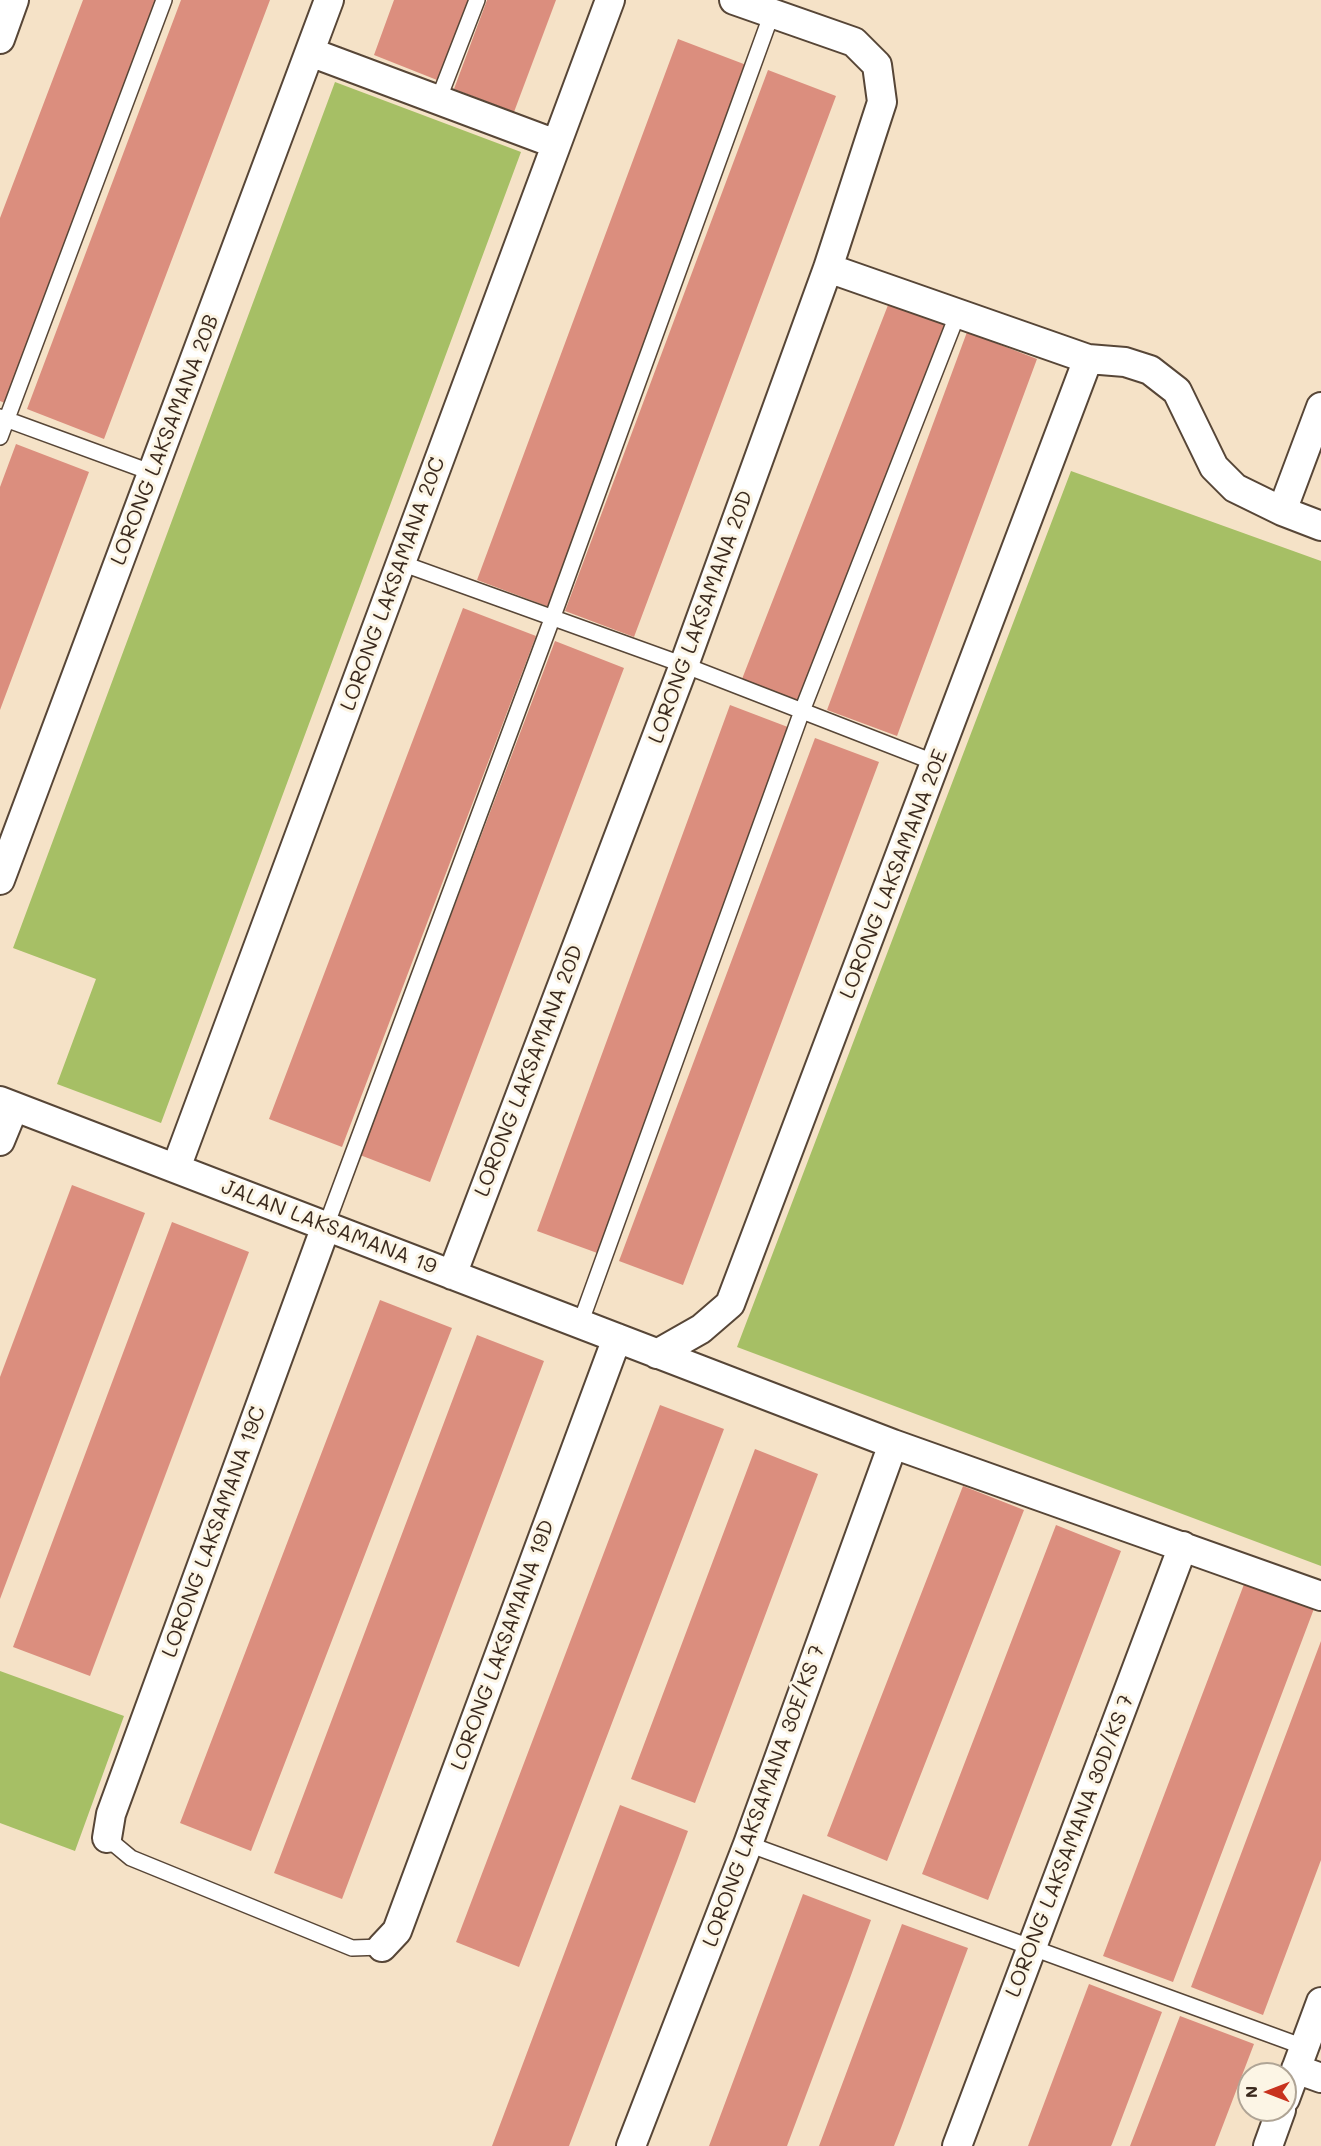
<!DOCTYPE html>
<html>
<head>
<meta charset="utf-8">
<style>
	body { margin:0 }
	#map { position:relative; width:1321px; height:2146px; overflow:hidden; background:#f5e2c7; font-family:Mali,sans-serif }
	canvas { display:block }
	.north { position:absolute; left:1237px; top:2062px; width:60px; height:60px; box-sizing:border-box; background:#fcf5e5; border:2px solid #afa495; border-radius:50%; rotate:270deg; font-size:16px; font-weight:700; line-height:24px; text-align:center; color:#3b2a1e }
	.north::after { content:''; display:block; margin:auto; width:21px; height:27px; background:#c8321e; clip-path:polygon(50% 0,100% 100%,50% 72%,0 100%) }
</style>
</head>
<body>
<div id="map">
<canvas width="1321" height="2146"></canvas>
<div class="north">N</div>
</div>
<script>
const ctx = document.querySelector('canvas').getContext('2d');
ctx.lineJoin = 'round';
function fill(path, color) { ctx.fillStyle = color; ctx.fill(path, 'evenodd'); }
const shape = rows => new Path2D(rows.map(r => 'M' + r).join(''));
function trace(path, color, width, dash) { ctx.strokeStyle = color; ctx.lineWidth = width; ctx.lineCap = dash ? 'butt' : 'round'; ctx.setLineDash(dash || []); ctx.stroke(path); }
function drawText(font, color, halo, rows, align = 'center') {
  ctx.font = font + ' Mali,sans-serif'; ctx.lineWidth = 6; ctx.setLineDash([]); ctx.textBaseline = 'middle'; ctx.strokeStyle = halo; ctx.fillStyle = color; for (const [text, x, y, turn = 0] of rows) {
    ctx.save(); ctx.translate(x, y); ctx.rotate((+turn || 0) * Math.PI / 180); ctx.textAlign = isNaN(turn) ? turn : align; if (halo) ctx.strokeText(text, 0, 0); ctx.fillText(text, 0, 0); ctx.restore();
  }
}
fill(shape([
	[335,82,521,152,161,1123,57,1084,96,979,13,948],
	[1071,471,1321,561,1321,1566,737,1347],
	[0,1671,124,1716,75,1851,0,1823]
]), '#a6bf65');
fill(shape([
	[83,0,161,0,7,404,0,401,0,218],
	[181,0,270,0,104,439,27,409],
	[394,0,469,0,437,80,374,55],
	[487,0,556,0,514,112,454,89],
	[678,39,749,66,549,607,477,580],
	[768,70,836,96,634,637,565,611],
	[890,300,950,324,801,702,742,679],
	[967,332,1037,359,897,736,827,710],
	[16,444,89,472,0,710,0,487],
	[463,608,536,636,342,1147,269,1119],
	[555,641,624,668,430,1182,360,1155],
	[730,705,793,729,600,1254,537,1231],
	[815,738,879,762,683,1285,619,1261],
	[72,1185,145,1213,0,1599,0,1377],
	[172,1222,249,1252,90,1676,13,1647],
	[380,1300,452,1328,251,1851,180,1823],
	[477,1335,544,1361,342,1899,274,1873],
	[660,1405,724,1429,519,1967,456,1942],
	[755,1449,818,1474,695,1803,631,1779],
	[963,1486,1024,1510,887,1861,827,1836],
	[1056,1525,1121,1551,988,1900,922,1874],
	[1246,1579,1315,1606,1173,1982,1103,1956],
	[1321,1641,1321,1860,1263,2015,1191,1987],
	[620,1805,688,1831,677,1861,569,2146,492,2146],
	[803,1894,871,1920,850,1978,787,2146,709,2146],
	[902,1924,968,1948,901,2128,894,2146,819,2146],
	[1089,1984,1162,2012,1112,2144,1111,2146,1028,2146],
	[1180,2016,1254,2044,1215,2146,1130,2146]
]), '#db8e7e');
const lane = shape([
	[439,98,477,0],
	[0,417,153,473],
	[0,437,164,0],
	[401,563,684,665,936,763],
	[326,1226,552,619,772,13],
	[580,1324,802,711,958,313],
	[107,1838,131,1858,352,1948,382,1947],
	[748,1844,1304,2047]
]);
const street = shape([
	[0,39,14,0],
	[310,52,556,144],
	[828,268,1088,359,1125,362,1150,370,1177,391,1214,467,1235,488,1282,511,1321,526],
	[1282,511,1321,407],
	[0,880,329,0],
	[0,1101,893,1444,1321,1596],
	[0,1141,14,1107],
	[176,1168,610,0],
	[452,1275,684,665,828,268,882,102,877,65,854,42,734,0],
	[657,1354,701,1329,730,1304,1088,359],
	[107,1838,111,1814,326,1226],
	[382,1947,397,1931,617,1338],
	[1296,2069,1321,2078],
	[1285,2099,1321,2002],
	[631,2146,748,1844,893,1444],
	[957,2146,1183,1546],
	[1268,2146,1281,2110]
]);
trace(lane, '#574637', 18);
trace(street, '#574637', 32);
trace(lane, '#fff', 15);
trace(street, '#fff', 28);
drawText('21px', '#3b2a1e', '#fcf5e5', [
	["LORONG LAKSAMANA 20B",165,440,-69],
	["LORONG LAKSAMANA 20C",393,584,-70],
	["LORONG LAKSAMANA 20D",701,617,-70],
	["LORONG LAKSAMANA 20E",894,874,-69],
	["LORONG LAKSAMANA 20D",529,1071,-69],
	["JALAN LAKSAMANA 19",329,1227,21],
	["LORONG LAKSAMANA 19C",214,1532,-70],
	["LORONG LAKSAMANA 19D",503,1645,-70],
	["LORONG LAKSAMANA 30E/KS 7",764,1796,-70],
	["LORONG LAKSAMANA 30D/KS 7",1070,1846,-69]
]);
</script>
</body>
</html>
